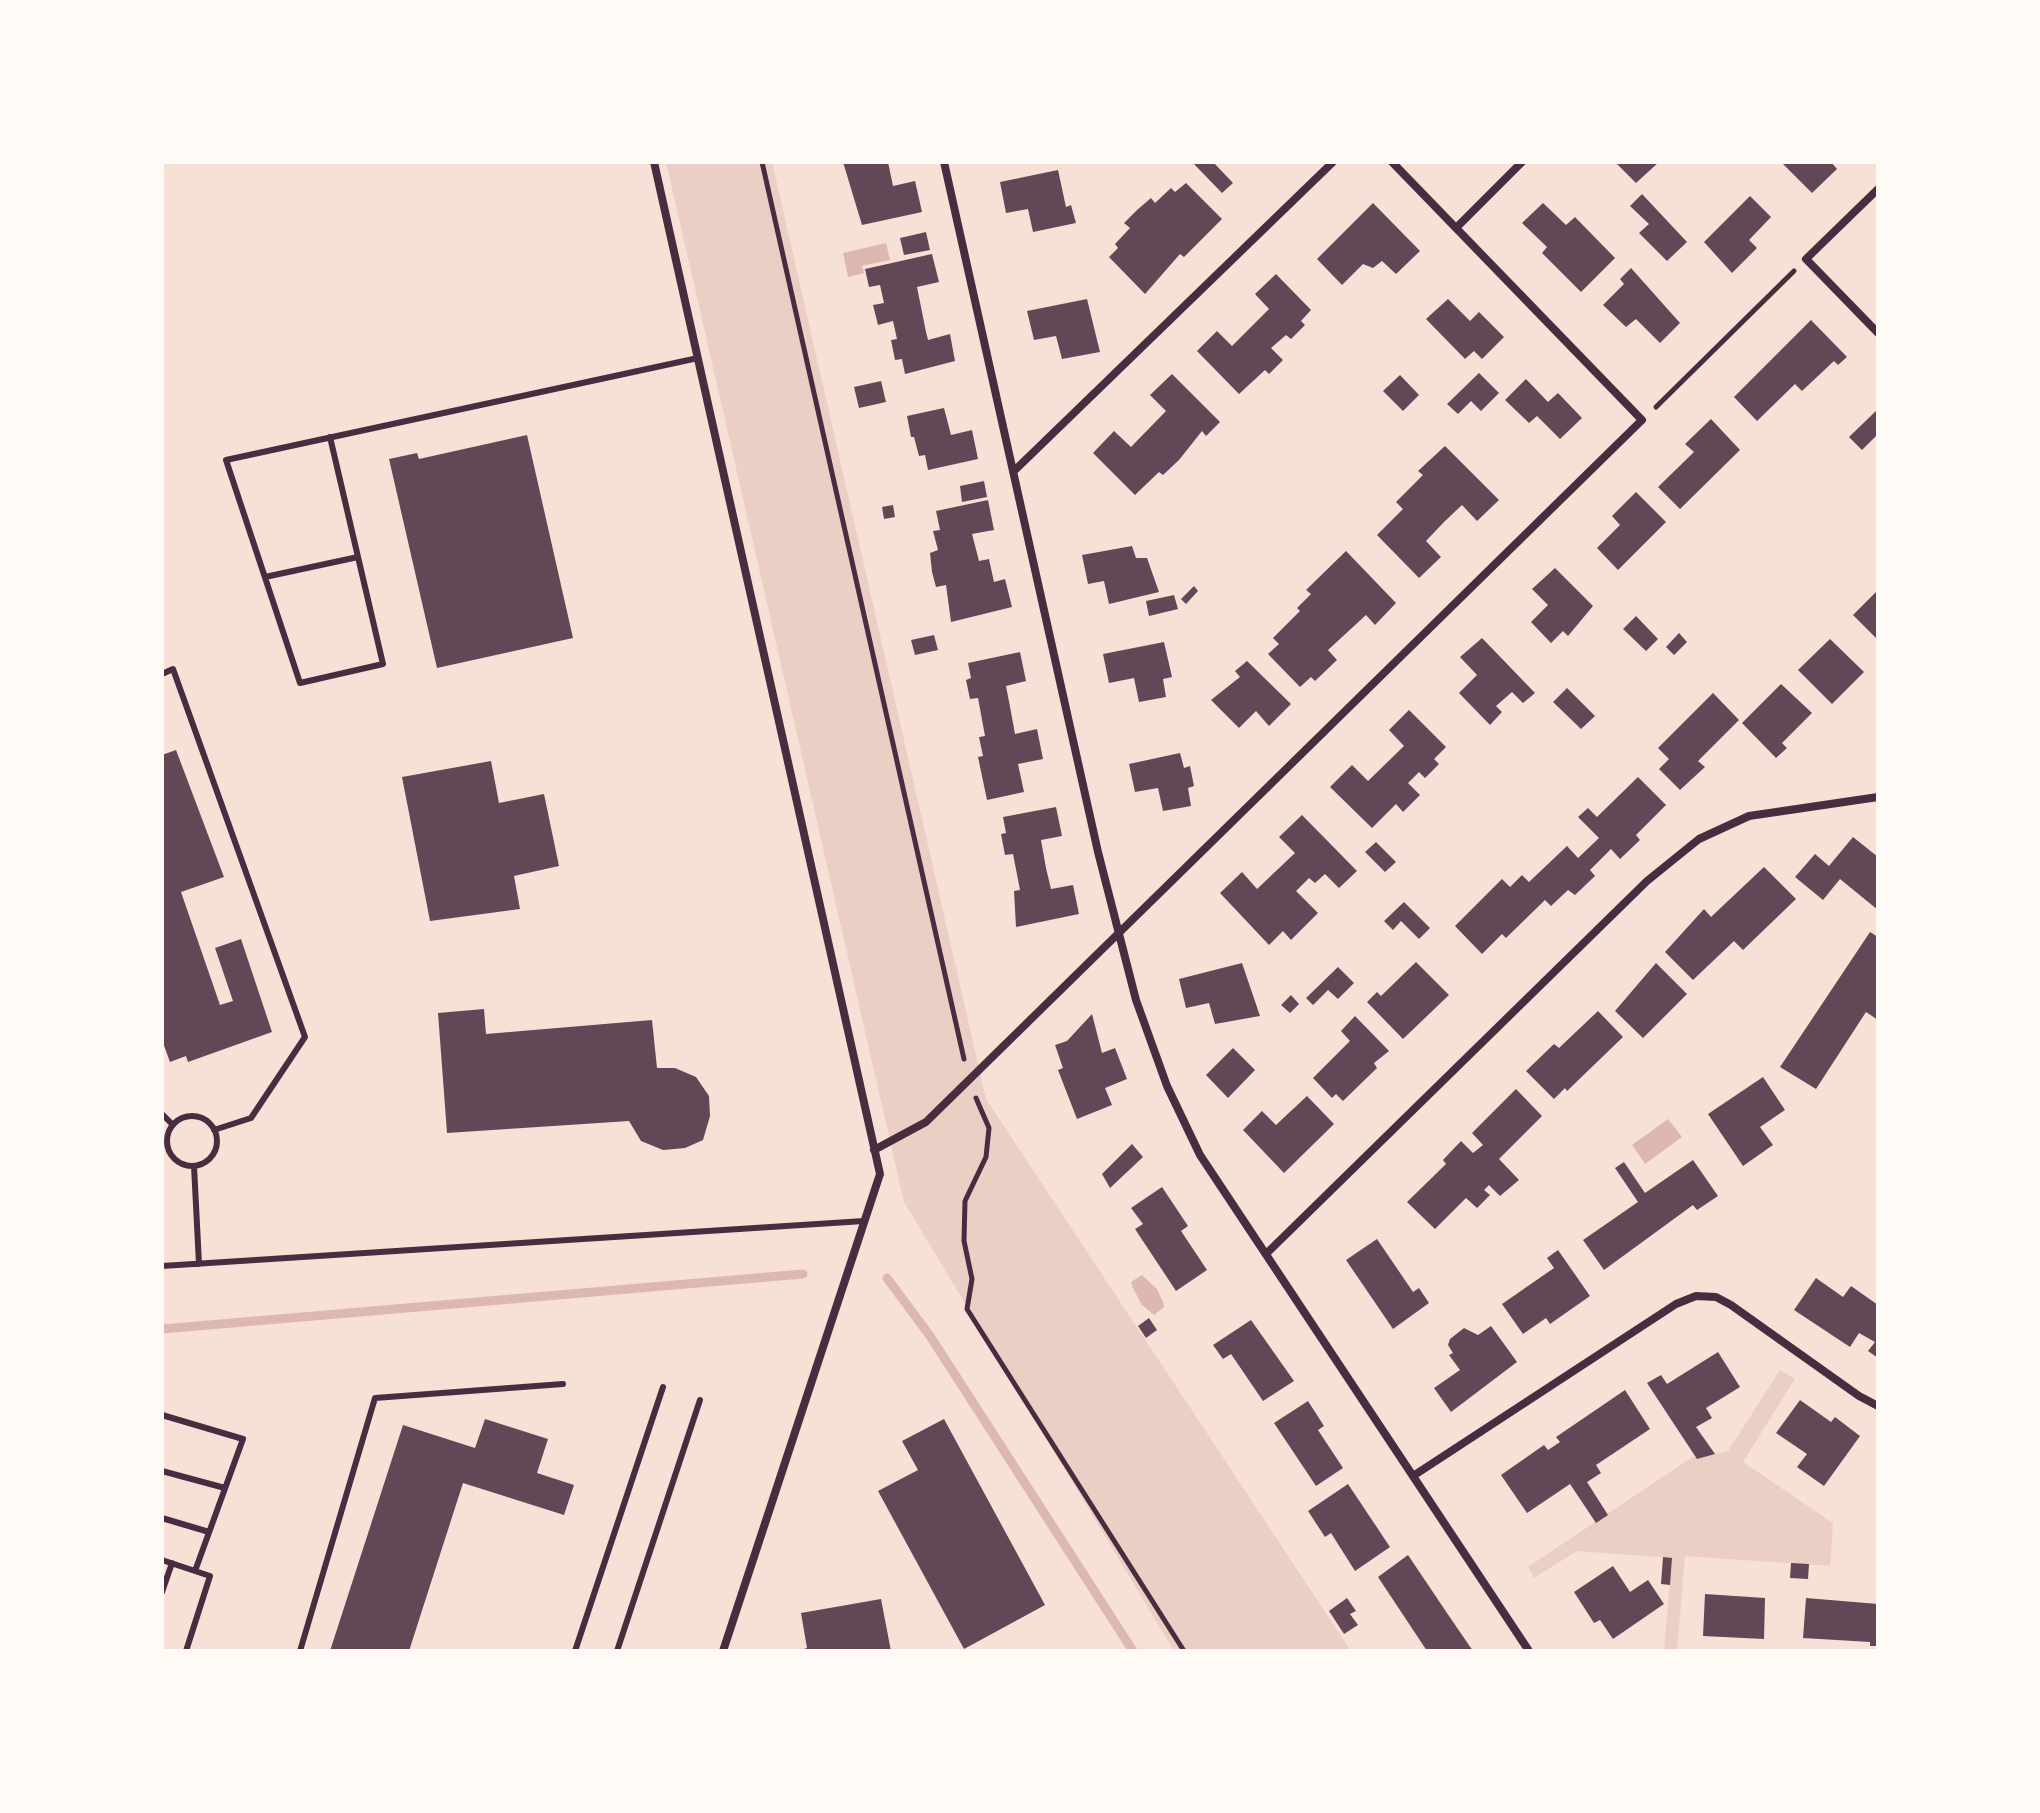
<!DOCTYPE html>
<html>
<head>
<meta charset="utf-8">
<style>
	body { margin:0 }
	#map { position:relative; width:2040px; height:1813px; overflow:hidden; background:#f7e1d7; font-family:"Open Sans",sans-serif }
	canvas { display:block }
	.frame { position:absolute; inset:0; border:164px solid #fffaf5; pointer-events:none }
</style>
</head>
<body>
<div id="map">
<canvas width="2040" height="1813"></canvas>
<div class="frame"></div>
</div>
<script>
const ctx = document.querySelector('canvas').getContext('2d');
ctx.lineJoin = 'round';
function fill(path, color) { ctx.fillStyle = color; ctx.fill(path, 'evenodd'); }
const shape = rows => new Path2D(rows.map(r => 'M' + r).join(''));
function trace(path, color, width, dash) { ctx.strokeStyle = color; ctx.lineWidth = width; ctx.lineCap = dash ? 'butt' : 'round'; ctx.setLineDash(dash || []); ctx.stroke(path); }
fill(shape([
	[666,162,772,162,986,1099,1351,1651,1174,1651,904,1202],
	[1780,1370,1795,1379,1743,1462,1833,1523,1830,1566,1685,1556,1677,1651,1664,1651,1672,1558,1577,1551,1534,1578,1528,1567,1691,1458,1728,1451]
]), '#ebcfc5');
fill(shape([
	[886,243,890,260,862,266,864,273,848,277,843,253],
	[1668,1119,1682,1137,1645,1164,1632,1145],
	[1142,1275,1157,1289,1163,1302,1164,1307,1154,1315,1142,1305,1133,1288,1131,1282]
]), '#dcb8b0');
trace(shape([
	[887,1278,930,1336,1133,1651],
	[162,1329,803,1274]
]), '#dcb8b0', 9);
fill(shape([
	[843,162,888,162,893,186,915,181,922,212,862,225],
	[1192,162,1213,162,1233,183,1222,193],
	[1615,162,1659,162,1636,183],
	[1781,162,1831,162,1837,169,1812,193],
	[1058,170,1066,207,1071,205,1076,223,1033,232,1028,209,1006,213,1000,182],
	[1186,183,1222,219,1184,257,1180,254,1145,294,1109,257,1118,248,1115,244,1130,228,1124,223,1137,210,1151,198,1155,203,1171,188,1175,192],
	[1642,194,1687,242,1667,261,1639,233,1649,224,1630,206],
	[1750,196,1771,217,1749,240,1757,248,1732,273,1704,242],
	[1373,203,1420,251,1396,274,1382,261,1373,268,1363,264,1342,285,1317,259],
	[1543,203,1566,225,1575,217,1615,258,1581,292,1542,253,1547,247,1522,223],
	[926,232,930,250,904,255,900,238],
	[932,254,939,282,917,287,926,332,928,340,950,334,955,361,905,374,902,359,895,360,891,340,897,339,893,321,878,325,873,305,884,303,880,285,869,287,865,269],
	[1631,268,1680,323,1660,343,1636,319,1626,327,1603,305,1624,284,1620,279],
	[1276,274,1311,310,1301,321,1305,325,1291,339,1286,335,1271,348,1283,360,1269,374,1265,370,1239,394,1197,351,1217,331,1232,346,1269,309,1255,294],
	[1087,299,1100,352,1062,359,1056,336,1034,340,1027,311],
	[1448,299,1470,321,1479,312,1504,337,1482,359,1474,351,1465,359,1426,319],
	[1811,320,1847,357,1838,365,1834,361,1802,391,1795,384,1757,421,1734,397],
	[1479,373,1499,393,1481,411,1471,401,1458,414,1447,404],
	[1172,374,1220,422,1206,436,1202,431,1179,460,1163,475,1159,472,1135,495,1093,453,1114,431,1131,447,1166,411,1150,395],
	[1400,375,1419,395,1403,411,1383,391],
	[1526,379,1548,402,1558,393,1582,418,1560,439,1537,416,1529,423,1505,400],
	[881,381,886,402,859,408,854,387],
	[944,408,951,435,972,430,978,459,928,470,925,455,919,456,914,437,911,437,907,416],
	[1878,409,1878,434,1862,450,1849,437],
	[1711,419,1740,450,1680,509,1658,487,1694,452,1685,444],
	[527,435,573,638,437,668,389,459,417,453,419,459],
	[1445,446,1499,500,1477,521,1462,505,1444,522,1426,541,1441,557,1419,578,1377,535,1403,509,1396,502,1423,475,1418,471],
	[984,481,987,497,962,502,960,486],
	[1636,492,1666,522,1618,570,1597,548,1620,525,1612,516],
	[988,500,994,530,972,534,979,561,989,559,994,582,1005,579,1012,607,951,622,946,585,936,587,932,572,930,553,938,550,933,531,940,530,936,511],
	[893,505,895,517,884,519,882,507],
	[1132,546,1136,558,1147,558,1159,592,1109,604,1104,581,1088,584,1082,555],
	[1346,551,1396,603,1375,625,1366,615,1328,650,1337,660,1315,681,1311,677,1300,687,1268,654,1279,644,1273,638,1300,611,1297,608,1311,594,1306,590],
	[1555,568,1593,606,1568,636,1563,631,1551,643,1531,622,1548,605,1532,589],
	[1194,586,1198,591,1186,604,1181,599],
	[1878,590,1878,640,1853,615],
	[1174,595,1178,609,1149,616,1146,601],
	[1636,616,1658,639,1646,651,1623,629],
	[1679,633,1687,642,1674,655,1666,647],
	[934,635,938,650,915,655,911,640],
	[1482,638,1535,693,1523,703,1512,692,1496,706,1502,712,1490,725,1459,693,1477,675,1460,657],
	[1830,639,1864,672,1832,704,1798,670],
	[1164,642,1172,677,1163,679,1166,697,1139,702,1134,678,1109,683,1103,654],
	[1020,652,1026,681,1006,686,1011,712,1015,734,1037,729,1043,759,1018,764,1024,792,987,800,978,757,983,756,979,737,985,736,978,698,970,699,966,680,971,678,968,663],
	[1247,661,1291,704,1269,726,1256,711,1239,728,1211,700,1240,677,1235,671],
	[1781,684,1812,713,1782,743,1787,748,1776,758,1742,723],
	[1567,688,1595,716,1581,729,1553,702],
	[1713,693,1739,720,1698,761,1705,767,1680,790,1659,769,1669,759,1658,748],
	[1409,710,1446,747,1434,759,1439,764,1425,778,1419,772,1408,783,1420,795,1403,812,1396,804,1372,828,1330,787,1352,765,1368,781,1404,746,1389,730],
	[176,750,224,877,181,892,220,1005,233,1001,215,948,241,939,272,1032,188,1062,186,1056,170,1062,162,1040,162,755],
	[1180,753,1184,768,1190,766,1194,786,1188,788,1191,806,1163,811,1158,788,1135,792,1129,764],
	[491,761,499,803,544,794,559,866,514,876,520,909,430,921,402,777],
	[1638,777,1666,805,1636,835,1640,840,1620,859,1611,849,1590,870,1595,876,1575,895,1568,890,1551,906,1545,900,1506,938,1502,934,1482,954,1455,926,1502,879,1510,887,1522,875,1529,882,1567,846,1578,858,1599,838,1578,817,1588,808,1597,817],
	[1056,807,1062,836,1041,840,1046,868,1051,889,1073,885,1079,914,1016,927,1014,891,1020,890,1013,854,1005,855,1001,834,1006,833,1003,817],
	[1302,815,1357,871,1339,888,1325,874,1315,883,1309,878,1296,891,1318,913,1291,940,1283,931,1269,945,1220,893,1242,872,1257,889,1295,853,1279,837],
	[1853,837,1878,857,1878,910,1840,879,1823,900,1795,877,1815,854,1829,866],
	[1376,842,1396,862,1385,872,1365,852],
	[1764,867,1796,899,1743,950,1734,941,1693,980,1665,952,1704,909,1711,917],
	[1404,902,1430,928,1419,939,1401,921,1393,930,1384,921],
	[1870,932,1878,937,1878,1020,1866,1012,1816,1089,1780,1067],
	[1416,962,1449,995,1403,1039,1367,1002,1377,992,1381,996],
	[1242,963,1260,1016,1215,1024,1209,1003,1186,1008,1179,979],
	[1656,963,1687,994,1643,1038,1615,1011],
	[1338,967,1354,983,1338,999,1328,990,1313,1005,1306,998],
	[1291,995,1299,1004,1290,1013,1281,1005],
	[484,1009,486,1034,652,1020,657,1068,675,1068,696,1077,709,1096,710,1116,703,1140,685,1148,663,1150,641,1141,629,1121,447,1133,438,1013],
	[1598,1011,1623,1037,1567,1091,1565,1088,1554,1099,1526,1071,1554,1044,1559,1048],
	[1092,1014,1102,1053,1115,1048,1127,1079,1105,1088,1112,1105,1077,1119,1058,1070,1063,1068,1055,1045,1067,1041],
	[1355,1016,1389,1051,1374,1063,1377,1068,1343,1101,1336,1094,1332,1098,1313,1078,1350,1041,1341,1031],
	[1233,1048,1255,1070,1228,1098,1206,1075],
	[1763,1077,1785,1110,1760,1127,1773,1145,1743,1166,1708,1114],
	[1516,1089,1542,1116,1499,1159,1519,1180,1500,1196,1489,1185,1484,1190,1490,1195,1477,1208,1466,1198,1435,1229,1407,1202,1446,1164,1443,1160,1461,1141,1473,1153,1483,1145,1472,1133],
	[1307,1096,1334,1124,1284,1173,1243,1130,1262,1111,1276,1125],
	[1132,1144,1143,1157,1110,1188,1102,1174],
	[1693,1160,1718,1196,1697,1210,1693,1205,1604,1270,1583,1240,1638,1202,1615,1168,1624,1162,1645,1193],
	[1162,1187,1188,1226,1181,1231,1207,1270,1176,1291,1135,1229,1143,1224,1131,1208],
	[1377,1239,1413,1292,1419,1288,1429,1303,1393,1329,1346,1260],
	[1558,1250,1590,1296,1550,1324,1546,1318,1523,1334,1502,1304,1554,1268,1547,1258],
	[1816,1278,1843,1297,1851,1286,1878,1305,1878,1358,1868,1351,1875,1342,1859,1333,1850,1347,1794,1310],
	[1149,1318,1157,1330,1146,1338,1138,1326],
	[1251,1320,1294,1381,1263,1401,1231,1354,1223,1359,1213,1345],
	[1491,1326,1517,1362,1451,1412,1434,1388,1460,1370,1449,1355,1453,1353,1448,1345,1450,1339,1464,1328,1478,1335],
	[1718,1352,1740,1387,1706,1408,1712,1418,1696,1427,1715,1454,1697,1459,1647,1383,1661,1375,1667,1384],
	[1625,1390,1650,1429,1596,1465,1601,1473,1587,1482,1608,1515,1596,1523,1570,1484,1527,1513,1501,1475,1544,1445,1548,1450,1560,1442,1556,1437],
	[1800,1400,1831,1422,1835,1417,1860,1436,1824,1486,1797,1467,1807,1454,1776,1433],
	[1308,1401,1324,1426,1318,1430,1343,1468,1316,1486,1274,1423],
	[485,1419,548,1439,537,1473,574,1485,564,1515,463,1483,409,1651,330,1651,403,1425,475,1448],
	[944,1419,1045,1605,964,1649,878,1491,918,1470,902,1441],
	[1348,1484,1390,1547,1355,1571,1331,1533,1325,1537,1308,1511],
	[1408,1555,1449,1616,1473,1651,1427,1651,1378,1577],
	[1663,1557,1672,1558,1670,1585,1661,1584],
	[1791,1563,1809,1564,1808,1579,1790,1578],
	[1613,1566,1630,1592,1648,1580,1664,1604,1613,1639,1600,1620,1594,1623,1574,1592],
	[1705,1594,1765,1598,1764,1639,1703,1636],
	[1347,1598,1356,1611,1350,1614,1358,1625,1344,1634,1329,1611],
	[1806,1598,1878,1604,1878,1646,1870,1646,1870,1642,1803,1638],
	[881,1599,891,1651,797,1651,807,1648,801,1613]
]), '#644757');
trace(shape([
	[762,162,964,1059],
	[1656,407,1794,271],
	[976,1098,989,1128,986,1157,965,1201,964,1241,972,1279,967,1309,1184,1651]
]), '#4a2c40', 5);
trace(shape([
	[330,437,383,664,300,683,226,460,698,358],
	[265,577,358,557],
	[162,674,173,669,305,1037,251,1118,214,1130],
	[162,1114,173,1125],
	'167 1141a25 25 0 1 1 50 0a25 25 0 1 1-50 0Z',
	[194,1166,199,1264],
	[162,1266,864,1221],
	[162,1415,243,1439,195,1571,162,1560],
	[162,1471,225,1488],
	[162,1518,209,1532],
	[162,1592,172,1563],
	[186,1651,210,1576,195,1571],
	[300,1651,375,1398,563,1384],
	[575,1651,663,1387],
	[617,1651,700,1400]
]), '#4a2c40', 6);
trace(shape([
	[654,162,880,1174,723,1651],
	[944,162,1098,852,1136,1000,1167,1086,1200,1155,1529,1651],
	[1878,189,1806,259,1878,333],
	[1456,228,1522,162],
	[1014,471,1333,162],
	[874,1150,926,1122,1642,420,1392,162],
	[1266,1254,1647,881,1699,839,1749,816,1878,797],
	[1413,1476,1676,1304,1696,1296,1716,1297,1731,1305,1859,1396,1878,1406]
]), '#4a2c40', 8);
</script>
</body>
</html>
